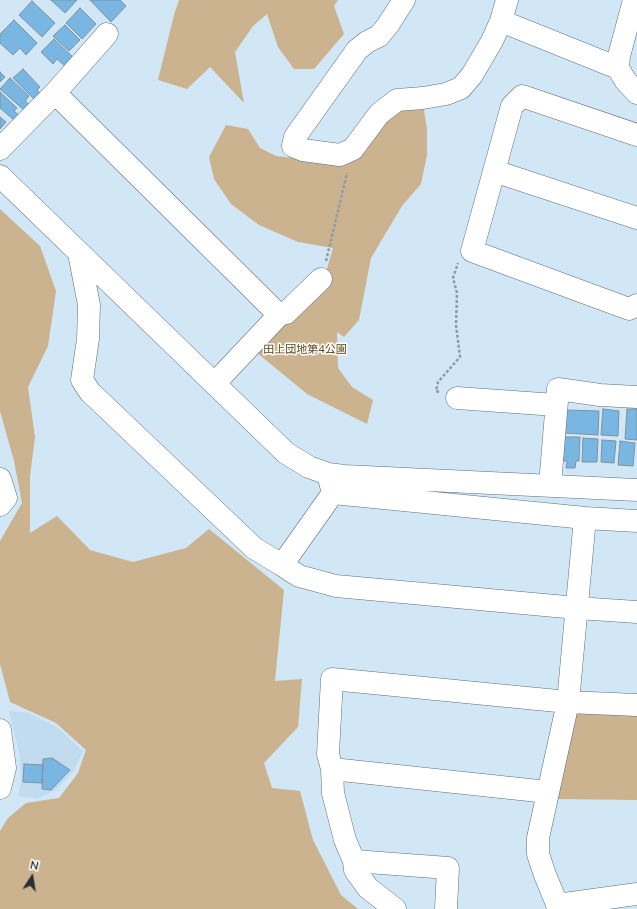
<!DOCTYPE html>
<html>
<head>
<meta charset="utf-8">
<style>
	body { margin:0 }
	#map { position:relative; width:637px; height:909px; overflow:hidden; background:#d2e7f6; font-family:Mulish,sans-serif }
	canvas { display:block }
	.north { position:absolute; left:12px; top:857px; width:40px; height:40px; -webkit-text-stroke:3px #fff; paint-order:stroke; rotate:12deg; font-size:11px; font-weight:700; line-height:16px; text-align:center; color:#272f35 }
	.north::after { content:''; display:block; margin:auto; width:14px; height:18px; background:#272f35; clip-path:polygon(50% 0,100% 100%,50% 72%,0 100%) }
</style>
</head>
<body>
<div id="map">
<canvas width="637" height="909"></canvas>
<div class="north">N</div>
</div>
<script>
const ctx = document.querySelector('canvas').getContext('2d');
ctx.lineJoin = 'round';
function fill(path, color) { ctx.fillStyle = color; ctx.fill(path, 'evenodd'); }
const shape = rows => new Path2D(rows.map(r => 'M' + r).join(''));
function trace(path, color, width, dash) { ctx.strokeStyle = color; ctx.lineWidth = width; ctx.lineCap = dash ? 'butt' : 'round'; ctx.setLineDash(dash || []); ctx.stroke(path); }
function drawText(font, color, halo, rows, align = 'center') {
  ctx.font = font + ' Mulish,"Noto Sans JP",sans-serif'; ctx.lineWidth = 3; ctx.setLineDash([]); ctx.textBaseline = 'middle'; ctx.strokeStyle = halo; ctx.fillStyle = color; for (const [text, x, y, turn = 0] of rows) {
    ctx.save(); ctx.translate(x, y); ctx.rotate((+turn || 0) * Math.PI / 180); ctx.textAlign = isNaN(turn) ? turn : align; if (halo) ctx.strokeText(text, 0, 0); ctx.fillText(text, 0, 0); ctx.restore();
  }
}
fill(shape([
	[9,711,29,713,58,728,83,751,74,770,57,789,38,799,18,796,21,782,20,757]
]), '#c1dbef');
fill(shape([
	[179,0,338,0,334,6,344,34,314,69,294,69,278,47,267,14,253,26,235,52,244,103,210,67,187,89,158,80,174,15],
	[423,104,427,129,427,155,421,184,402,206,371,258,359,320,344,337,337,332,338,368,352,387,373,400,367,424,307,394,256,352,323,283,333,248,298,242,259,225,231,204,214,179,209,157,226,125,248,129,260,148,276,156,342,163,397,105],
	[0,209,40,246,56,291,48,346,28,387,35,437,30,476,30,533,57,516,90,550,133,562,186,548,209,529,284,590,275,681,302,679,298,727,264,763,272,788,300,791,313,840,341,895,358,909,0,909,0,831,8,818,26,803,59,798,78,773,86,750,56,723,10,702,0,664,0,541,22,503,14,461,0,411],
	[581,709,637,714,637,800,554,799,572,717]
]), '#cab38e');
const building = shape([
	[51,0,77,0,65,13,51,0],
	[90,0,120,0,126,6,111,22,90,0],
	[32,1,55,23,42,37,19,15,32,1],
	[80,8,96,24,82,39,66,23,80,8],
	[14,20,37,43,26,55,20,48,13,55,0,43,0,34,14,20],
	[65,25,80,40,69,51,53,36,65,25],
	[54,39,75,59,66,67,57,59,53,64,41,52,54,39],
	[23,69,40,87,37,90,41,94,35,100,13,78,23,69],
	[0,72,5,77,0,82,0,72],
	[10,78,29,96,25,101,30,105,25,111,0,89,10,78],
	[0,92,17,108,14,111,20,116,15,121,0,108,0,92],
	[0,117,6,122,0,129,0,117],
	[603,409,619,411,618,436,601,435,603,409],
	[627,409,637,409,637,440,625,439,627,409],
	[566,410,599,411,598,435,564,433,566,410],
	[563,437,580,437,579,461,576,461,575,468,566,468,567,461,563,461,563,437],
	[583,438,598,439,597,462,582,462,583,438],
	[602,440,616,441,614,463,601,462,602,440],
	[620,441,635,443,633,466,618,465,620,441],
	[52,758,70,770,51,790,42,789,43,759,52,758],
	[24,764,43,765,42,783,23,782,24,764]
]);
fill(building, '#79b6e2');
trace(building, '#7f92a0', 1);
const minor = shape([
	[404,0,388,25,379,36,367,42,357,50,295,137,293,146,303,150,340,155,353,149,379,114,397,100,423,98,446,94,461,88,472,75,492,41,501,21,507,0],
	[634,0,619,56,618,68,625,80,637,93],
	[501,21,618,68],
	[55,93,279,315,215,383],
	[637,135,522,96,512,106,472,251,629,309,637,305],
	[0,149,55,93,107,34],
	[494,171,637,218],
	[0,176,286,453,309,467,328,474,344,476,637,490],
	[79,253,89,305,88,339,82,380,90,392,254,548,282,565],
	[279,315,286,313,321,279],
	[457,398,556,405],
	[329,478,333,493,585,518,637,521],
	[0,479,6,498,0,505],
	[550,485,558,389,600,395,637,397],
	[333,493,282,565,299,576,336,586,577,608,637,612],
	[0,730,5,768,0,788],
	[332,769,333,793,345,840,354,861,355,870,368,888,395,909],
	[548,792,332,769,328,754,332,679,568,702,637,705],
	[354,861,448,868,446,909],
	[557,905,637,894],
	[559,909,545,875,538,854,538,838,568,702,585,518]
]);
trace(minor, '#5c6e7c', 23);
trace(shape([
	[326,261,347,173],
	[439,392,436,391,438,382,460,357,456,325,457,293,453,278,458,263]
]), '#8d9ca8', 2.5, [3, 2]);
trace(minor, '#fff', 22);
drawText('11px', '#5c4313', '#fff', [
	["田上団地第4公園",305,350]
]);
</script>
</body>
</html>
